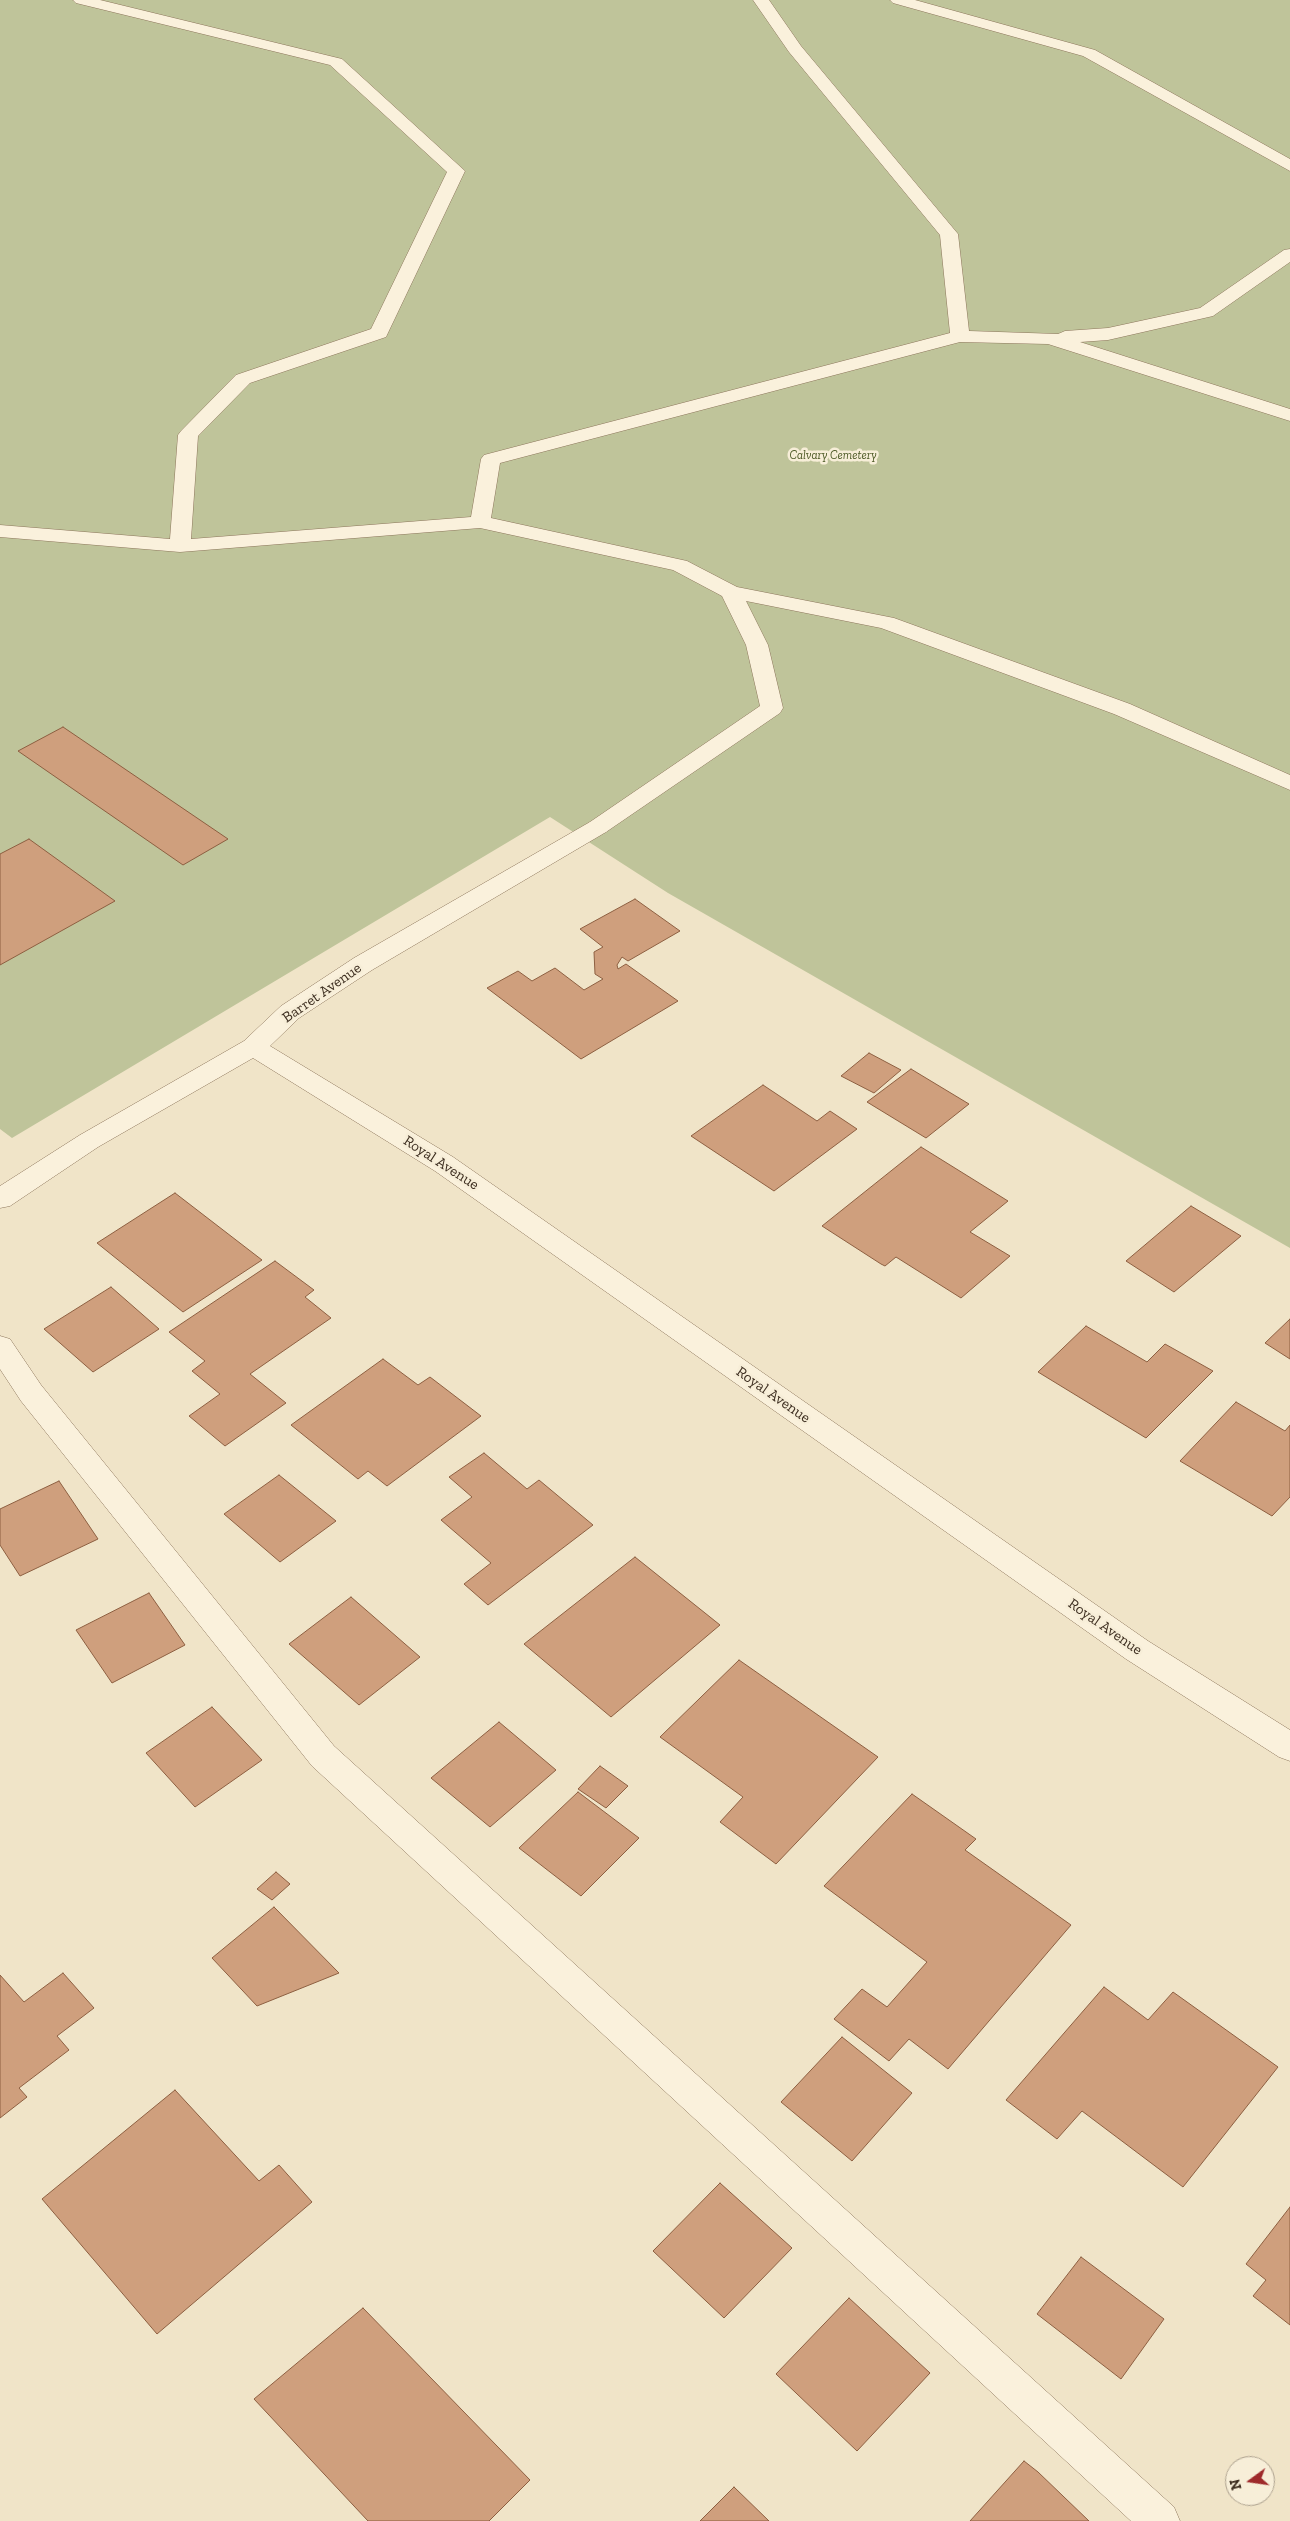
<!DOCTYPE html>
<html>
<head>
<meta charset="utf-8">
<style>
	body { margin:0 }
	#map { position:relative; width:1290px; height:2521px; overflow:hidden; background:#f0e4c8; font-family:"Zilla Slab",serif }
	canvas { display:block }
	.north { position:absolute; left:1225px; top:2456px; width:50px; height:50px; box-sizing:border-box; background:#f7eed8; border:1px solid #ada18e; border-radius:50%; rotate:256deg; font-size:14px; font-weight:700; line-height:20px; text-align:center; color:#3d2e20 }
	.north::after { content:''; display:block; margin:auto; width:18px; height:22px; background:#9e2a2b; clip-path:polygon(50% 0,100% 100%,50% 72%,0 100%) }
</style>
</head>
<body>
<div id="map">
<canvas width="1290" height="2521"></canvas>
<div class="north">N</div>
</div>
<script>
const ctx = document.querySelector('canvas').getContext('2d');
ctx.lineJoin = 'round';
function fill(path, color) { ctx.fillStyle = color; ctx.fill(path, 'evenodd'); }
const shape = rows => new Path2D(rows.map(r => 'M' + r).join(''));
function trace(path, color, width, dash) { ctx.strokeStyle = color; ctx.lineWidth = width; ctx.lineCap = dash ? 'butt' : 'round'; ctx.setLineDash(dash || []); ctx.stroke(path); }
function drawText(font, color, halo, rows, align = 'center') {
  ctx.font = font + ' "Zilla Slab",serif'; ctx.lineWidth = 5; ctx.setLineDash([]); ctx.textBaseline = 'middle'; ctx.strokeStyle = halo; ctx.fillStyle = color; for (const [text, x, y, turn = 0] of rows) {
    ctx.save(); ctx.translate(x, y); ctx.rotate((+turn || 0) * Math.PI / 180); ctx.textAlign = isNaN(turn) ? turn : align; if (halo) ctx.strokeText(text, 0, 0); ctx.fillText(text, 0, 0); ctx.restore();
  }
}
fill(shape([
	[0,0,1290,0,1290,1248,668,893,550,817,12,1138,0,1129]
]), '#bfc49a');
const building = shape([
	[63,727,228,839,183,865,18,751,63,727],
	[29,839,115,901,0,965,0,854,29,839],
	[635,899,680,931,628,961,622,957,617,965,618,969,626,964,678,1001,581,1059,487,988,518,971,532,981,555,968,584,990,603,979,595,974,594,952,603,947,580,929,635,899],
	[869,1053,901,1070,874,1093,841,1076,869,1053],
	[911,1069,969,1104,926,1138,867,1102,911,1069],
	[763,1085,817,1121,830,1111,857,1129,774,1191,691,1136,763,1085],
	[921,1147,1008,1201,970,1232,1010,1256,961,1298,896,1257,885,1266,881,1264,822,1226,921,1147],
	[175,1193,262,1260,183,1312,97,1243,175,1193],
	[1191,1206,1241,1236,1174,1292,1126,1261,1191,1206],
	[275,1261,314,1290,305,1297,331,1318,250,1374,286,1403,225,1446,189,1416,220,1394,192,1371,205,1361,169,1332,275,1261],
	[111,1287,159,1329,93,1372,44,1329,111,1287],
	[1290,1319,1290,1359,1265,1343,1290,1319],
	[1086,1326,1147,1362,1165,1344,1213,1371,1146,1438,1038,1372,1086,1326],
	[383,1359,418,1385,430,1377,481,1416,387,1486,368,1471,358,1479,291,1425,383,1359],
	[1236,1402,1285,1431,1290,1425,1290,1497,1272,1516,1180,1461,1236,1402],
	[484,1453,527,1489,539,1480,593,1525,488,1605,464,1584,491,1563,441,1520,472,1497,449,1477,484,1453],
	[279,1475,336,1521,280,1562,224,1514,279,1475],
	[59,1481,98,1539,20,1576,0,1545,0,1509,59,1481],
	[635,1557,720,1625,611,1717,524,1644,635,1557],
	[149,1593,185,1645,112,1683,76,1630,149,1593],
	[351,1597,420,1657,359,1705,289,1644,351,1597],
	[739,1660,878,1757,776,1864,720,1822,743,1797,660,1737,739,1660],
	[212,1707,262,1760,195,1807,146,1753,212,1707],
	[499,1722,556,1770,490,1827,431,1778,499,1722],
	[600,1766,628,1786,606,1808,578,1789,600,1766],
	[578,1792,639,1838,581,1896,519,1848,578,1792],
	[912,1794,976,1839,965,1850,1071,1925,948,2069,909,2039,889,2061,834,2019,862,1989,887,2007,927,1962,824,1886,912,1794],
	[276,1872,290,1884,272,1900,257,1889,276,1872],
	[274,1907,339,1973,257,2006,212,1958,274,1907],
	[63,1973,94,2008,57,2036,69,2050,19,2088,27,2097,0,2118,0,1975,24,2002,63,1973],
	[1104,1987,1148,2020,1173,1992,1278,2067,1183,2187,1082,2111,1057,2139,1006,2100,1104,1987],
	[842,2037,912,2093,852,2161,781,2102,842,2037],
	[175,2090,259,2181,279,2165,312,2202,157,2334,42,2199,175,2090],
	[720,2183,792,2248,724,2318,653,2251,720,2183],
	[1290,2207,1290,2325,1253,2296,1266,2280,1246,2264,1290,2207],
	[1081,2257,1164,2319,1121,2379,1037,2314,1081,2257],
	[849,2298,930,2373,857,2451,776,2374,849,2298],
	[363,2308,530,2480,489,2521,368,2521,254,2399,363,2308],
	[1024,2461,1038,2472,1089,2521,970,2521,1024,2461],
	[734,2487,769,2521,700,2521,734,2487]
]);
fill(building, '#cf9f7d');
trace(building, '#8d5f41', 1);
const lane = shape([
	[73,0,100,0,342,59,465,171,386,337,250,383,198,436,191,539,471,517,481,459,484,455,950,333,940,235,789,52,753,0,769,0,801,46,958,234,969,331,1058,334,1065,331,1108,328,1200,308,1284,250,1290,249,1290,262,1213,316,1108,340,1080,342,1290,409,1290,421,1048,344,960,342,500,463,491,518,687,561,737,587,894,618,1130,704,1290,775,1290,790,1114,714,881,628,746,601,768,645,783,708,780,713,606,832,598,834,590,832,586,827,590,822,760,706,746,645,722,596,673,570,480,528,180,552,0,537,0,525,170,539,178,435,181,431,236,375,371,329,447,172,330,65,76,3,73,0],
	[890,0,915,0,1095,50,1290,159,1290,171,1083,56,893,3,890,0]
]);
const street = shape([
	[598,820,606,822,610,827,606,832,372,970,299,1018,270,1046,453,1157,1148,1641,1290,1730,1290,1761,1279,1757,1126,1659,435,1171,253,1058,98,1147,10,1206,0,1208,0,1186,80,1135,244,1041,281,1006,354,958,590,822,598,820],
	[0,1336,10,1339,41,1385,334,1746,1174,2507,1180,2521,1131,2521,312,1766,21,1401,0,1369,0,1336]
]);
trace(lane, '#8d765c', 1);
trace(street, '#8d765c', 1);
fill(lane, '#faf1dc');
fill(street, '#faf1dc');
drawText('italic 12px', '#4d5a26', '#f7eed8', [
	["Calvary Cemetery",833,456]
]);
drawText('15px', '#3d2e20', '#f7eed8', [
	["Barret Avenue",322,993,-35],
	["Royal Avenue",441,1163,33],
	["Royal Avenue",773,1395,35],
	["Royal Avenue",1105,1627,35]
]);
</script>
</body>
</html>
